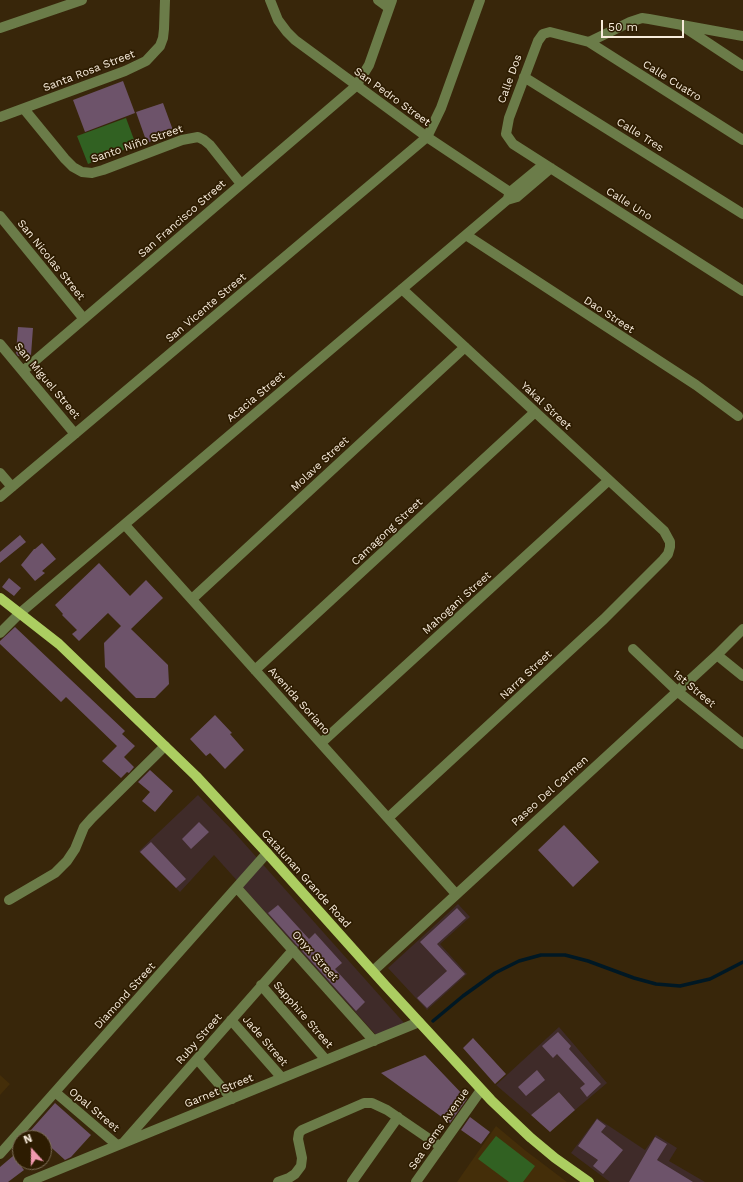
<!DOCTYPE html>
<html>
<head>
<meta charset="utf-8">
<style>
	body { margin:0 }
	#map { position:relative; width:743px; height:1182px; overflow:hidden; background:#38260a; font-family:"Work Sans",sans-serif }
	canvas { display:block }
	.north { position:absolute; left:12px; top:1130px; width:40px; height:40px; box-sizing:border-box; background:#2d1c01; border:1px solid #7e6f58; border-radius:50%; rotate:339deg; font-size:11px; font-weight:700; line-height:16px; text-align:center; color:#f7ebdb }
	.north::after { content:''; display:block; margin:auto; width:14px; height:18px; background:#f29ab0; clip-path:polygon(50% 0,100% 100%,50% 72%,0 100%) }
	.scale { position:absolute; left:601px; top:20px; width:83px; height:18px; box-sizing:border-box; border:2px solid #f7ebdb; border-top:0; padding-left:5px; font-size:12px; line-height:14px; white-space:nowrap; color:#f7ebdb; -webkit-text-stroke:3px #2d1c01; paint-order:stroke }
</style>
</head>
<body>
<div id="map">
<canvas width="743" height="1182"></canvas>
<div class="north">N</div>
<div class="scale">50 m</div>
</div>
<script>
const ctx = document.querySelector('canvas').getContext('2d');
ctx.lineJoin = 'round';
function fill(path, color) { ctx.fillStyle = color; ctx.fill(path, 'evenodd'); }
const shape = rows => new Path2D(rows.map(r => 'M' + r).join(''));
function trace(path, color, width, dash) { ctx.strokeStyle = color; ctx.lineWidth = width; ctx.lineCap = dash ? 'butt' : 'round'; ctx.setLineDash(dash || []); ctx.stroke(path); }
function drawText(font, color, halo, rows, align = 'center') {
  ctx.font = font + ' "Work Sans",sans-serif'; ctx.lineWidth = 3.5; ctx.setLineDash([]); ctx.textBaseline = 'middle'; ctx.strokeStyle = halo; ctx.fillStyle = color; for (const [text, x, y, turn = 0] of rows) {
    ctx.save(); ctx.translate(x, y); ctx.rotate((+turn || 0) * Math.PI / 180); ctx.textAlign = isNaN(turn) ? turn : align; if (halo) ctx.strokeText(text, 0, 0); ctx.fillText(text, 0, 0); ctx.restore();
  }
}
fill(shape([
	[198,795,234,832,405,1024,376,1035,214,855,180,892,139,851],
	[458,904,470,917,440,944,467,974,427,1010,388,968],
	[559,1027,607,1083,575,1110,559,1092,531,1115,496,1085],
	[597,1118,645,1150,656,1135,677,1148,669,1161,705,1182,610,1182,571,1153]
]), '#3f2b29');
fill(shape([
	[0,1075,10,1084,0,1095],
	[496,1126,526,1151,567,1182,457,1182]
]), '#442e09');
fill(shape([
	[126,118,136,145,88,164,77,136],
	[496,1136,535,1166,523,1182,509,1182,478,1159]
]), '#316122');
trace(shape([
	[433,1021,463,996,495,973,519,961,541,955,565,955,588,961,634,978,656,984,680,986,710,979,743,962]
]), '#001824', 3.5);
fill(shape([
	[123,81,135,113,85,132,73,100],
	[163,103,174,133,147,143,136,112],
	[18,327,33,328,31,355,30,357,18,356,16,353],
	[20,535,26,542,0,563,0,552],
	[42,543,56,559,42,571,45,573,35,581,21,565,34,549,35,549],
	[99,563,130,596,146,580,163,598,131,629,168,665,169,684,155,698,136,698,105,667,104,643,121,626,108,613,79,641,72,634,77,630,62,615,63,614,55,605],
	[9,578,21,588,14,596,2,587],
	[15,627,125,731,122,734,135,746,124,757,134,767,129,773,127,772,121,778,102,761,117,746,66,697,61,702,0,644,0,641],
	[215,715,232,733,230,734,244,750,225,769,210,753,206,756,190,739],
	[150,770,173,791,155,812,142,801,150,792,138,782],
	[199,822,209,832,191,849,182,839],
	[564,825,599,862,573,887,538,850],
	[151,842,186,879,176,888,140,852],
	[278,905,309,939,315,933,342,963,335,969,365,1002,356,1011,268,913],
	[457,908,466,918,437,944,465,974,427,1008,417,998,447,971,420,942],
	[558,1032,571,1046,569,1049,601,1084,587,1097,580,1088,585,1084,557,1054,553,1058,542,1046],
	[473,1038,506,1074,495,1084,463,1048],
	[425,1055,467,1099,450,1123,381,1073],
	[537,1070,545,1080,526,1096,518,1087],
	[559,1092,575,1110,550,1132,531,1115],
	[55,1103,91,1135,71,1157,65,1160,44,1141,44,1138,41,1138,31,1130],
	[470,1117,490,1132,481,1144,461,1130],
	[597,1119,606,1126,601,1132,623,1150,603,1174,593,1166,598,1160,578,1146],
	[655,1137,667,1144,657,1160,693,1182,629,1182],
	[13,1156,24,1170,8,1182,0,1182,0,1167]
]), '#6d536a');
trace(shape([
	[270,0,278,20,287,32,295,40,427,137,517,197],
	[378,0,389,8],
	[684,27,743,66],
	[0,28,82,0],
	[589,42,630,22,642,18,649,19,743,36],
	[524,77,743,214],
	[24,109,65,159,73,167,82,172,92,173,103,170,182,140,198,137,204,140,210,145,241,184],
	[0,117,125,71,146,61,160,46,163,38,164,29,165,0],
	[743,140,589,42,550,32,543,34,538,41,509,118,506,134,513,144,743,291],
	[508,198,510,192,544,164],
	[0,216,84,319],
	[466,235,696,385,738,416],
	[0,344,75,434],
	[23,371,356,86,369,65,392,0],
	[0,473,12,487],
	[0,497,427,137,441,108,480,0],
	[125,525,456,894],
	[192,599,465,347],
	[0,633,20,613,507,200,517,197,551,168],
	[633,649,677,691,743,744],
	[717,655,743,676],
	[255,670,535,412],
	[321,743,609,480],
	[388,818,604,619,663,560,668,554,670,547,670,542,664,531,402,289],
	[237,888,374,1041],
	[9,900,55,873,67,861,75,849,84,827,92,818,165,746],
	[373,971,717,655,743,629],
	[261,985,326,1060],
	[231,1020,282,1078],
	[197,1059,232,1099],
	[55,1092,117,1145],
	[124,1142,293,950],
	[0,1154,267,853],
	[28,1182,419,1022],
	[278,1182,289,1178,295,1174,301,1166,302,1158,298,1139,299,1133,302,1130,364,1103,372,1103,387,1110,441,1147],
	[352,1182,398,1117],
	[416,1182,481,1090]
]), '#6b7c49', 10);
trace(shape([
	[0,598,59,644,196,776,267,853,385,985,491,1100,531,1138,555,1158,589,1182]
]), '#acce61', 10);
drawText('11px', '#f7ebdb', '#2d1c01', [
	["Santa Rosa Street",89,71,-21],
	["Calle Dos",510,79,-70],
	["Calle Cuatro",672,81,32],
	["San Pedro Street",392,97,36],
	["Calle Tres",640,135,32],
	["Santo Niño Street",137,144,-19],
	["Calle Uno",629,204,32],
	["San Francisco Street",182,219,-41],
	["San Nicolas Street",51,260,51],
	["San Vicente Street",206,308,-40],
	["Dao Street",609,315,33],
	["San Miguel Street",47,381,50],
	["Acacia Street",256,397,-40],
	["Yakal Street",546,406,43],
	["Molave Street",320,464,-43],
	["Camagong Street",387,532,-43],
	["Mahogani Street",457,603,-42],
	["Narra Street",526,675,-43],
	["1st Street",694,689,40],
	["Avenida Soriano",299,701,48],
	["Paseo Del Carmen",550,791,-42],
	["Catalunan Grande Road",306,879,48],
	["Onyx Street",315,956,48],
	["Diamond Street",125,996,-48],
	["Sapphire Street",303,1015,49],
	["Ruby Street",199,1039,-49],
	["Jade Street",265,1041,49],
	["Garnet Street",219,1091,-22],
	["Opal Street",94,1110,40],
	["Sea Gems Avenue",439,1129,-55]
]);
</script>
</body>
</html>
